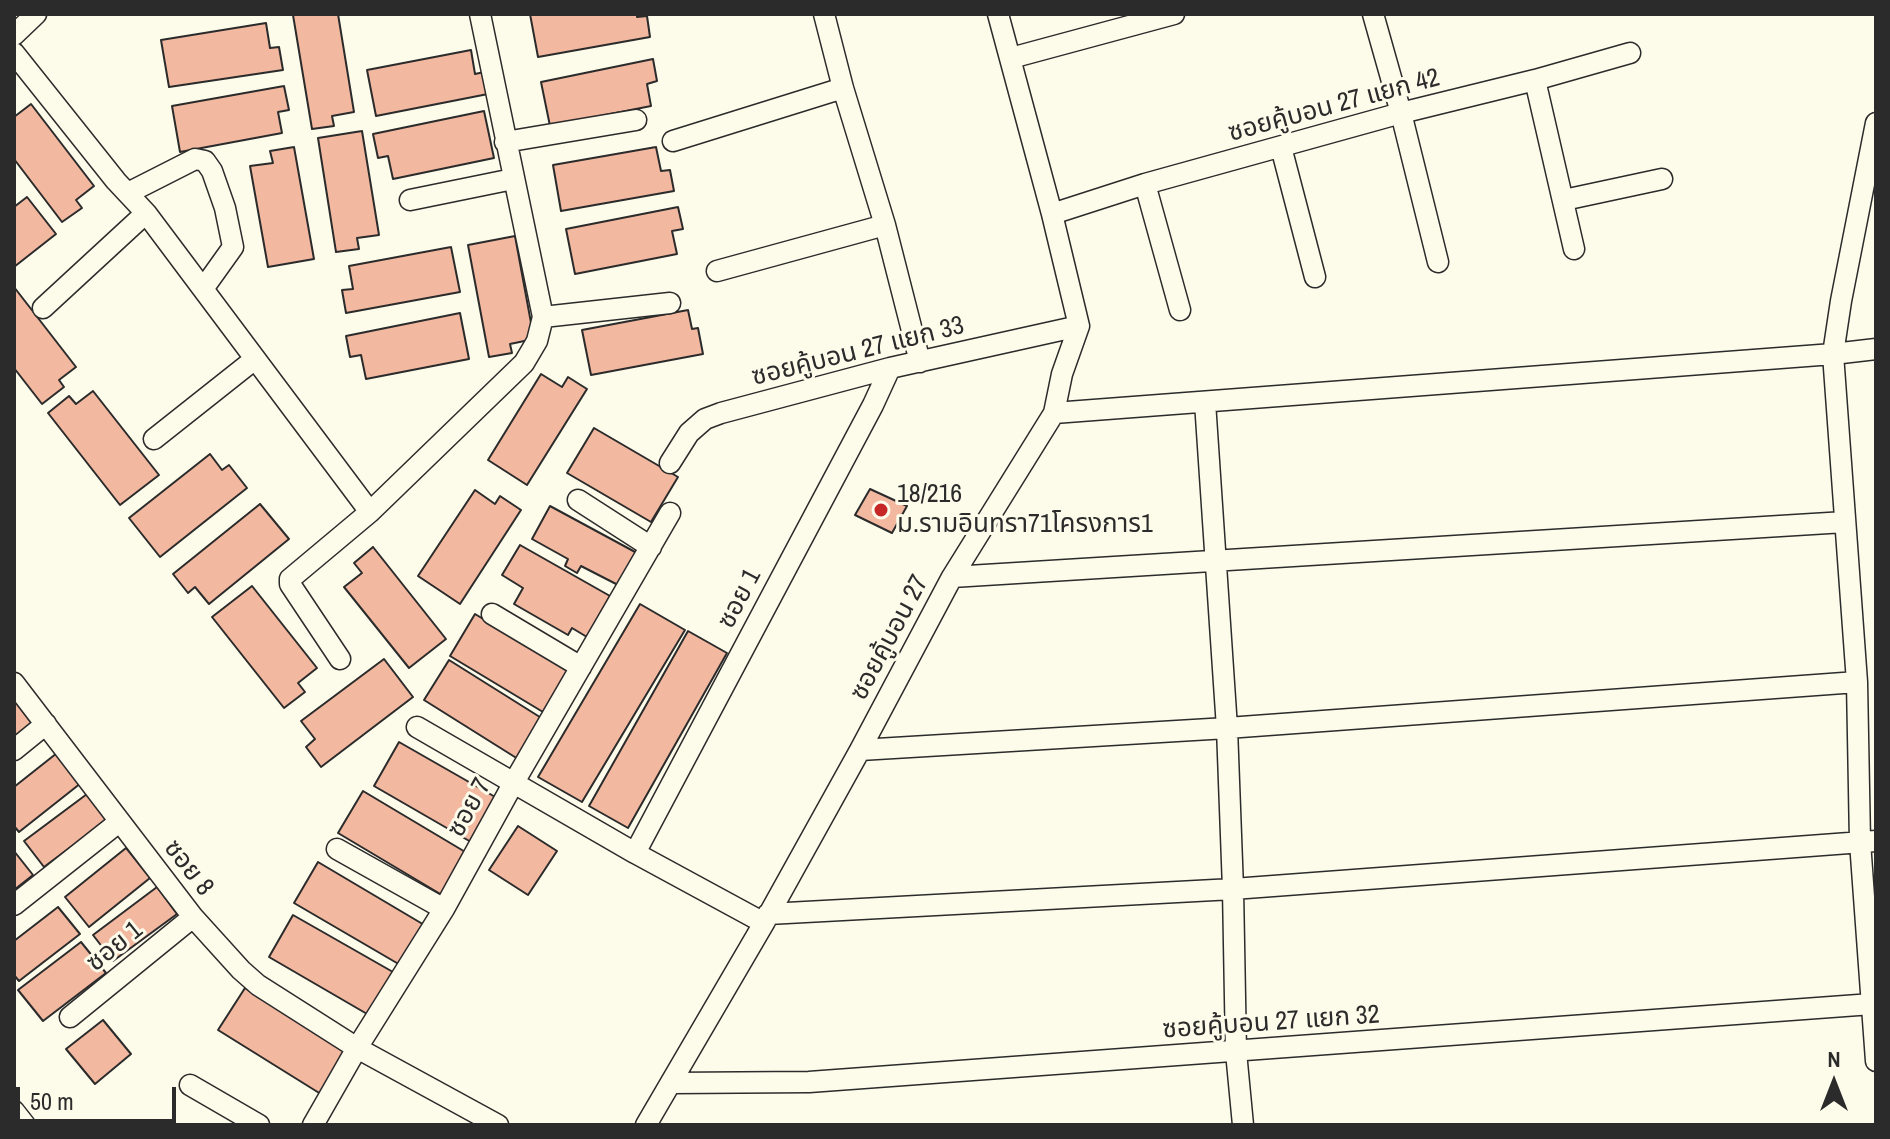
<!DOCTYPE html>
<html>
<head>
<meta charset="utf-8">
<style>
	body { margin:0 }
	#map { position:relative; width:1890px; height:1139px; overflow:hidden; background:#fdfbea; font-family:"Archivo Narrow",sans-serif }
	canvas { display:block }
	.frame { position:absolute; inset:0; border:16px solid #2b2b2b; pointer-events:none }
	.north { position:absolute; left:1794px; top:1043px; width:80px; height:80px; -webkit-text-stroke:6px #fdfbea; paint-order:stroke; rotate:0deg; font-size:22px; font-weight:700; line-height:32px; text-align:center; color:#2b2b2b }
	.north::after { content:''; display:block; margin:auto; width:28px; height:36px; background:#2b2b2b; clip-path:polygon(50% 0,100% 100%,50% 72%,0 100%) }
	.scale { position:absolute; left:16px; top:1087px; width:160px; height:36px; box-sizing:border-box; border:4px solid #2b2b2b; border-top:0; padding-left:10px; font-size:24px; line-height:28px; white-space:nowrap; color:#2b2b2b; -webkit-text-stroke:6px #fdfbea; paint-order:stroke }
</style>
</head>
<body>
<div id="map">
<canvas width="1890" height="1139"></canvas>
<div class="frame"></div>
<div class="north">N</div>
<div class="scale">50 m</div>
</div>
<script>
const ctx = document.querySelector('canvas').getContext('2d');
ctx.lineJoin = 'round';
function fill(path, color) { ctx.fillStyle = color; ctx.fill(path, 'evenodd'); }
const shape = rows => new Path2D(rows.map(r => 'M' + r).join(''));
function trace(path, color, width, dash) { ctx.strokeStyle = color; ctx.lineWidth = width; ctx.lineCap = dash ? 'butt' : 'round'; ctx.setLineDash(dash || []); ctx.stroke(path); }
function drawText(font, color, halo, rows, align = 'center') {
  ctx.font = font + ' "Archivo Narrow","Noto Sans Thai",sans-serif'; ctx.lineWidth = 6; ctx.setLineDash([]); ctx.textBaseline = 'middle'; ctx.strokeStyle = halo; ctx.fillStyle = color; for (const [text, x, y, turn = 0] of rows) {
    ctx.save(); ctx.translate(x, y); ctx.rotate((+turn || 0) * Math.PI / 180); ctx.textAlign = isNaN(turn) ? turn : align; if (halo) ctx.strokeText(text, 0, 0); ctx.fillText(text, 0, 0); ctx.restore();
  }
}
const building = shape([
	[301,14,338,14,354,112,332,116,334,126,312,129,293,15,301,14],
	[530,14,637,14,637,17,647,16,650,37,538,57,530,14],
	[266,23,270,48,279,47,283,70,169,87,161,40,266,23],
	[471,50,475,74,484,72,488,94,376,116,367,70,471,50],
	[653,59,657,81,647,84,651,106,550,126,541,82,653,59],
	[284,86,289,110,278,112,282,133,180,152,172,106,284,86],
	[31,104,94,186,76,200,82,208,62,222,14,159,14,117,31,104],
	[484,111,494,158,393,179,388,156,378,158,373,134,484,111],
	[362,131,379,235,357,238,359,249,336,252,318,138,362,131],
	[294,147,314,259,268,267,250,166,273,163,270,151,294,147],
	[656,147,661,171,670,170,674,191,561,211,553,165,656,147],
	[27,197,56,234,14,267,14,207,27,197],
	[678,207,683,229,672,231,677,254,575,274,566,229,678,207],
	[515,236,534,339,510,344,512,353,489,357,468,245,515,236],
	[451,247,460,292,346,313,342,290,353,289,349,266,451,247],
	[14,287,76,367,59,380,64,387,42,404,14,368,14,287],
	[688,310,692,329,698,328,703,354,591,375,582,330,688,310],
	[460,313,469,359,366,379,361,355,350,357,346,336,460,313],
	[541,374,562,387,568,377,587,389,527,485,488,460,541,374],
	[93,391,159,475,120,505,48,413,69,396,76,404,93,391],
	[594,428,678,477,651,522,567,473,594,428],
	[210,454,222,470,229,465,247,488,160,557,129,518,210,454],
	[870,489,907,506,892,533,855,515,870,489],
	[475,490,495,504,500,496,521,510,460,604,418,576,475,490],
	[260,504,289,539,209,604,195,587,188,593,173,574,260,504],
	[550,506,637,553,620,586,581,566,577,573,565,566,568,559,532,539,550,506],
	[520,545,610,596,587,637,572,628,568,635,514,604,523,588,502,575,520,545],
	[373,547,446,639,409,668,344,587,362,573,354,563,373,547],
	[252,586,317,668,298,683,305,692,284,708,212,617,252,586],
	[640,604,685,630,582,802,538,777,640,604],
	[475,614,568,670,543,712,450,656,475,614],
	[688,631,727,653,628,828,589,806,688,631],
	[384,659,413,697,321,767,306,747,315,739,301,721,384,659],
	[449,660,543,719,518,759,424,700,449,660],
	[14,700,33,725,14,739,14,700],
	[399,742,497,798,471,842,374,786,399,742],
	[57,753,81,783,19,832,14,826,14,787,57,753],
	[363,791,467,853,442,895,338,833,363,791],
	[87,794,107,820,44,867,24,841,87,794],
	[518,826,557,851,528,895,489,870,518,826],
	[126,848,150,878,89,927,65,897,126,848],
	[14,851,33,875,14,890,14,851],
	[318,862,426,926,402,966,294,903,318,862],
	[157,887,177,914,113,961,93,935,157,887],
	[58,907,80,934,19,981,14,975,14,941,58,907],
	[293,915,400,976,374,1018,269,957,293,915],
	[81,942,106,973,43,1021,18,990,81,942],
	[245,988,351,1054,324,1096,218,1030,245,988],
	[103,1020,131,1054,95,1084,66,1049,103,1020]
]);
fill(building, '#f2b8a0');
trace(building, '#2b2b2b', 2);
const minor = shape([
	[824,14,843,88,885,225,920,362],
	[1373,14,1401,113,1438,262],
	[14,35,36,14],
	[14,53,116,181,146,213,370,512],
	[1011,58,1174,14],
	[1535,80,1574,249],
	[1876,123,1841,301,1833,354,1857,682,1860,842,1876,1061],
	[673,141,843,88],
	[505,142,636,120],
	[1281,147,1315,277],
	[1145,184,1180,310],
	[128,193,195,159,205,161,212,171,225,208,233,247,203,289],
	[410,200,513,179],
	[1564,200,1662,179],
	[1052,214,1145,184,1401,113,1535,80,1630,53],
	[717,271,885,225],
	[43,308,146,213],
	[543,317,670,303],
	[1205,402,1227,728,1233,889,1236,1052,1243,1125],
	[1054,413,1833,354,1876,349],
	[154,439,255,359],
	[670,463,689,433,705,419,721,413,890,368,1079,326],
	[578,500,651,547],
	[952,577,1845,522],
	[492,614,581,667],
	[340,659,290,584,290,579,370,512,524,363,537,341,543,317,480,14],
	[14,683,193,917,241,970,258,985,357,1048,498,1125],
	[417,727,635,853,764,923],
	[14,750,46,724],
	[860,750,1227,728,1857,682],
	[337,849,444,909],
	[635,853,873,405,890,368],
	[14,905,119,822],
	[768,914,1233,889,1876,841],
	[70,1017,193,917],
	[672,1083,809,1082,1872,1004],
	[190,1085,259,1125],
	[14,1111,25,1125],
	[313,1125,357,1048,444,909,513,784,670,513],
	[646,1125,764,923,860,750,952,577,1054,413,1062,374,1079,326,1052,214,998,14]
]);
trace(minor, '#2b2b2b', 23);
trace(minor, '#fdfbea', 20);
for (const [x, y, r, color] of [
	[881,510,8,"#c62828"]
]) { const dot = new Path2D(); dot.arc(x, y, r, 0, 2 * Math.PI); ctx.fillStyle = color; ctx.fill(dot); trace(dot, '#fdfbea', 3); }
drawText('26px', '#2b2b2b', '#fdfbea', [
	["ซอยคู้บอน 27 แยก 42",1334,106,-15],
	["ซอยคู้บอน 27 แยก 33",858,352,-14],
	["ซอย 1",740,599,-62],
	["ซอยคู้บอน 27",890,638,-62],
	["ซอย 7",470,808,-61],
	["ซอย 8",188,868,52],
	["ซอย 1",115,947,-39],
	["ซอยคู้บอน 27 แยก 32",1271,1023,-4]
]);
drawText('26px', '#2b2b2b', '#fdfbea', [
	["18/216",897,495],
	["ม.รามอินทรา71โครงการ1",897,525]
], 'left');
</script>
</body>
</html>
